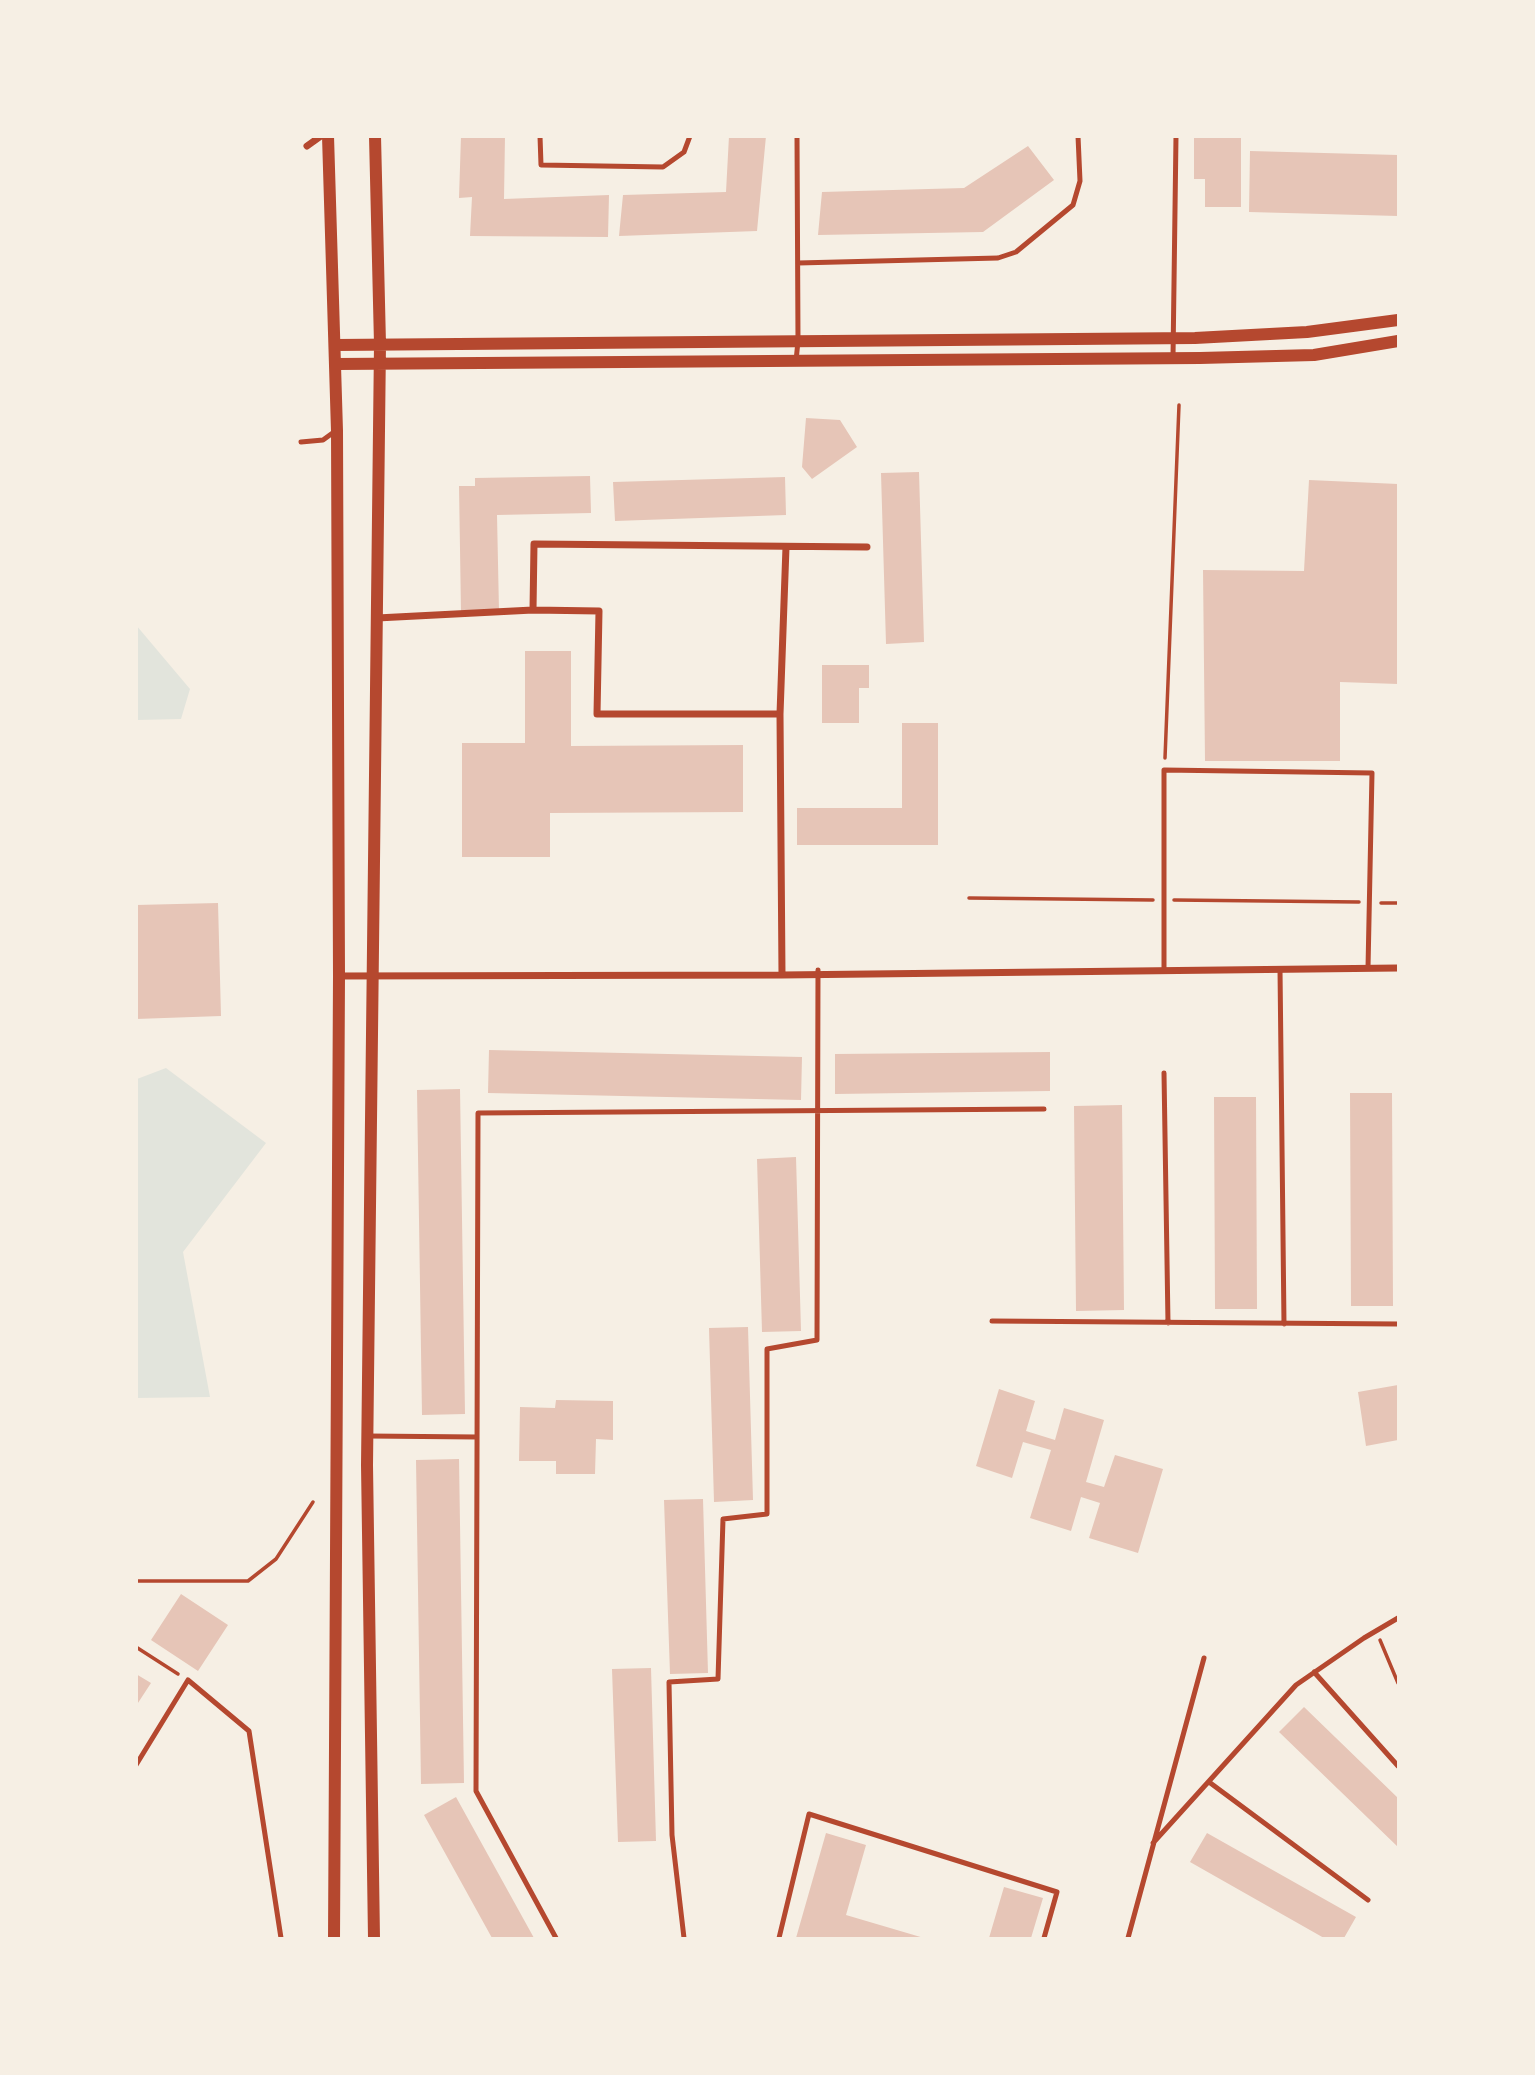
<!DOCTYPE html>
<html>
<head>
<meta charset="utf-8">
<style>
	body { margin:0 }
	#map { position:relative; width:1535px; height:2075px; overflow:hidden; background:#f6efe4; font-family:Manrope,sans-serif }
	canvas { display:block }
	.frame { position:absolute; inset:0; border:138px solid #f6efe4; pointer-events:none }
</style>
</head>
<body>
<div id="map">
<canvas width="1535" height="2075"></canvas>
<div class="frame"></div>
</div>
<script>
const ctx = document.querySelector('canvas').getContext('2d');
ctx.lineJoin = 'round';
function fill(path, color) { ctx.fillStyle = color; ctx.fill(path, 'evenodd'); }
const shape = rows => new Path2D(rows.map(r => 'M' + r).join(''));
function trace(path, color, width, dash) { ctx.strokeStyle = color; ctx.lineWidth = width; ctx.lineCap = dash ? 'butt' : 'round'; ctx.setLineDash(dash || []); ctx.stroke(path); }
fill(shape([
	[136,625,190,689,181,719,137,720],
	[166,1068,266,1143,183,1252,210,1397,137,1398,137,1079]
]), '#e2e4dc');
fill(shape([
	[461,136,505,136,504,199,609,195,608,237,470,236,472,197,459,198],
	[729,136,766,136,757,231,619,236,623,195,726,192],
	[1194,136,1241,136,1241,207,1205,207,1205,179,1194,179],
	[1028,146,1054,180,983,232,818,235,822,192,964,188],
	[1250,151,1398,155,1398,216,1249,212],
	[806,418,840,420,857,447,812,479,802,467],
	[919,472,924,642,886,644,881,473],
	[590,476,591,513,497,515,499,611,461,612,459,486,475,486,475,478],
	[785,477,786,515,615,521,613,482],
	[1309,480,1398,484,1398,684,1340,682,1340,761,1205,761,1203,570,1304,571],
	[525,651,571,651,571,746,743,745,743,812,550,813,550,857,462,857,462,743,525,743],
	[822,665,869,665,869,688,859,688,859,723,822,723],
	[902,723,938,723,938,845,797,845,797,808,902,808],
	[218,903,221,1016,136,1019,136,905],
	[489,1050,802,1057,801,1100,488,1093],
	[1050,1052,1050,1091,835,1094,835,1054],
	[460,1089,465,1414,422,1415,417,1090],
	[1350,1093,1392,1093,1393,1306,1351,1306],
	[1214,1097,1256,1097,1257,1309,1215,1309],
	[1122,1105,1124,1310,1076,1311,1074,1106],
	[796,1157,801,1331,762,1332,757,1159],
	[748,1327,753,1500,714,1502,709,1328],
	[1398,1385,1398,1440,1366,1446,1358,1392],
	[999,1389,1035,1401,1026,1431,1055,1440,1064,1408,1104,1420,1086,1482,1104,1487,1115,1455,1163,1469,1138,1553,1089,1538,1100,1503,1081,1497,1071,1531,1030,1518,1051,1450,1023,1442,1012,1478,976,1466],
	[556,1400,613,1401,613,1440,596,1439,595,1474,556,1474,556,1461,519,1461,520,1407,555,1408],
	[459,1459,464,1783,421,1784,416,1460],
	[703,1499,708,1673,670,1674,664,1500],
	[181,1594,228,1625,198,1671,151,1640],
	[651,1668,656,1841,618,1842,612,1669],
	[136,1674,151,1683,136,1706],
	[1304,1707,1398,1798,1398,1847,1279,1732],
	[456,1797,534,1938,492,1938,424,1815],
	[826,1833,866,1845,846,1915,924,1938,796,1938],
	[1207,1833,1356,1917,1344,1938,1324,1938,1190,1862],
	[1004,1887,1043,1898,1031,1938,989,1938]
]), '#e6c5b7');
trace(shape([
	[1165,758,1179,405],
	[969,898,1153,900],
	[1174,900,1359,902],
	[1381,903,1398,903],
	[136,1581,248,1581,276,1559,313,1502],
	[1380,1640,1398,1683],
	[136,1647,178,1674]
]), '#b5482f', 3.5);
trace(shape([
	[540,136,541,165,663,167,684,152,690,136],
	[798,263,998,258,1016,252,1073,205,1080,181,1078,136],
	[1173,357,1176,136],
	[796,361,798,341,797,136],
	[301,442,323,440,334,432],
	[1280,969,1284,1324],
	[1164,971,1164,770,1372,773,1368,968],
	[1164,1073,1168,1323],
	[992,1321,1398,1324],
	[368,1436,477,1437],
	[1314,1672,1398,1766],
	[136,1765,188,1680,249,1731,281,1938],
	[1209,1782,1368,1900],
	[1153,1843,1296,1685,1364,1638,1398,1618],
	[556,1938,476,1791,478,1113,1044,1109],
	[684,1938,672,1835,669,1682,718,1679,723,1519,767,1514,767,1349,817,1340,818,970],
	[779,1938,809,1814,1057,1892,1044,1938],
	[1128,1938,1204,1658]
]), '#b5482f', 5);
trace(shape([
	[307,146,321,136],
	[377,618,533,610],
	[780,714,597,714,599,611,533,610,534,544,867,547],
	[782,975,780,714,786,547],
	[339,976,782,975,1398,968]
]), '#b5482f', 7);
trace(shape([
	[328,136,337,431,339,976,334,1938],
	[336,345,1195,338,1307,332,1398,320],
	[337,364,1200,358,1314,355,1398,341],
	[374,1938,367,1465,380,344,375,136]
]), '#b5482f', 12);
</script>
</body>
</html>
